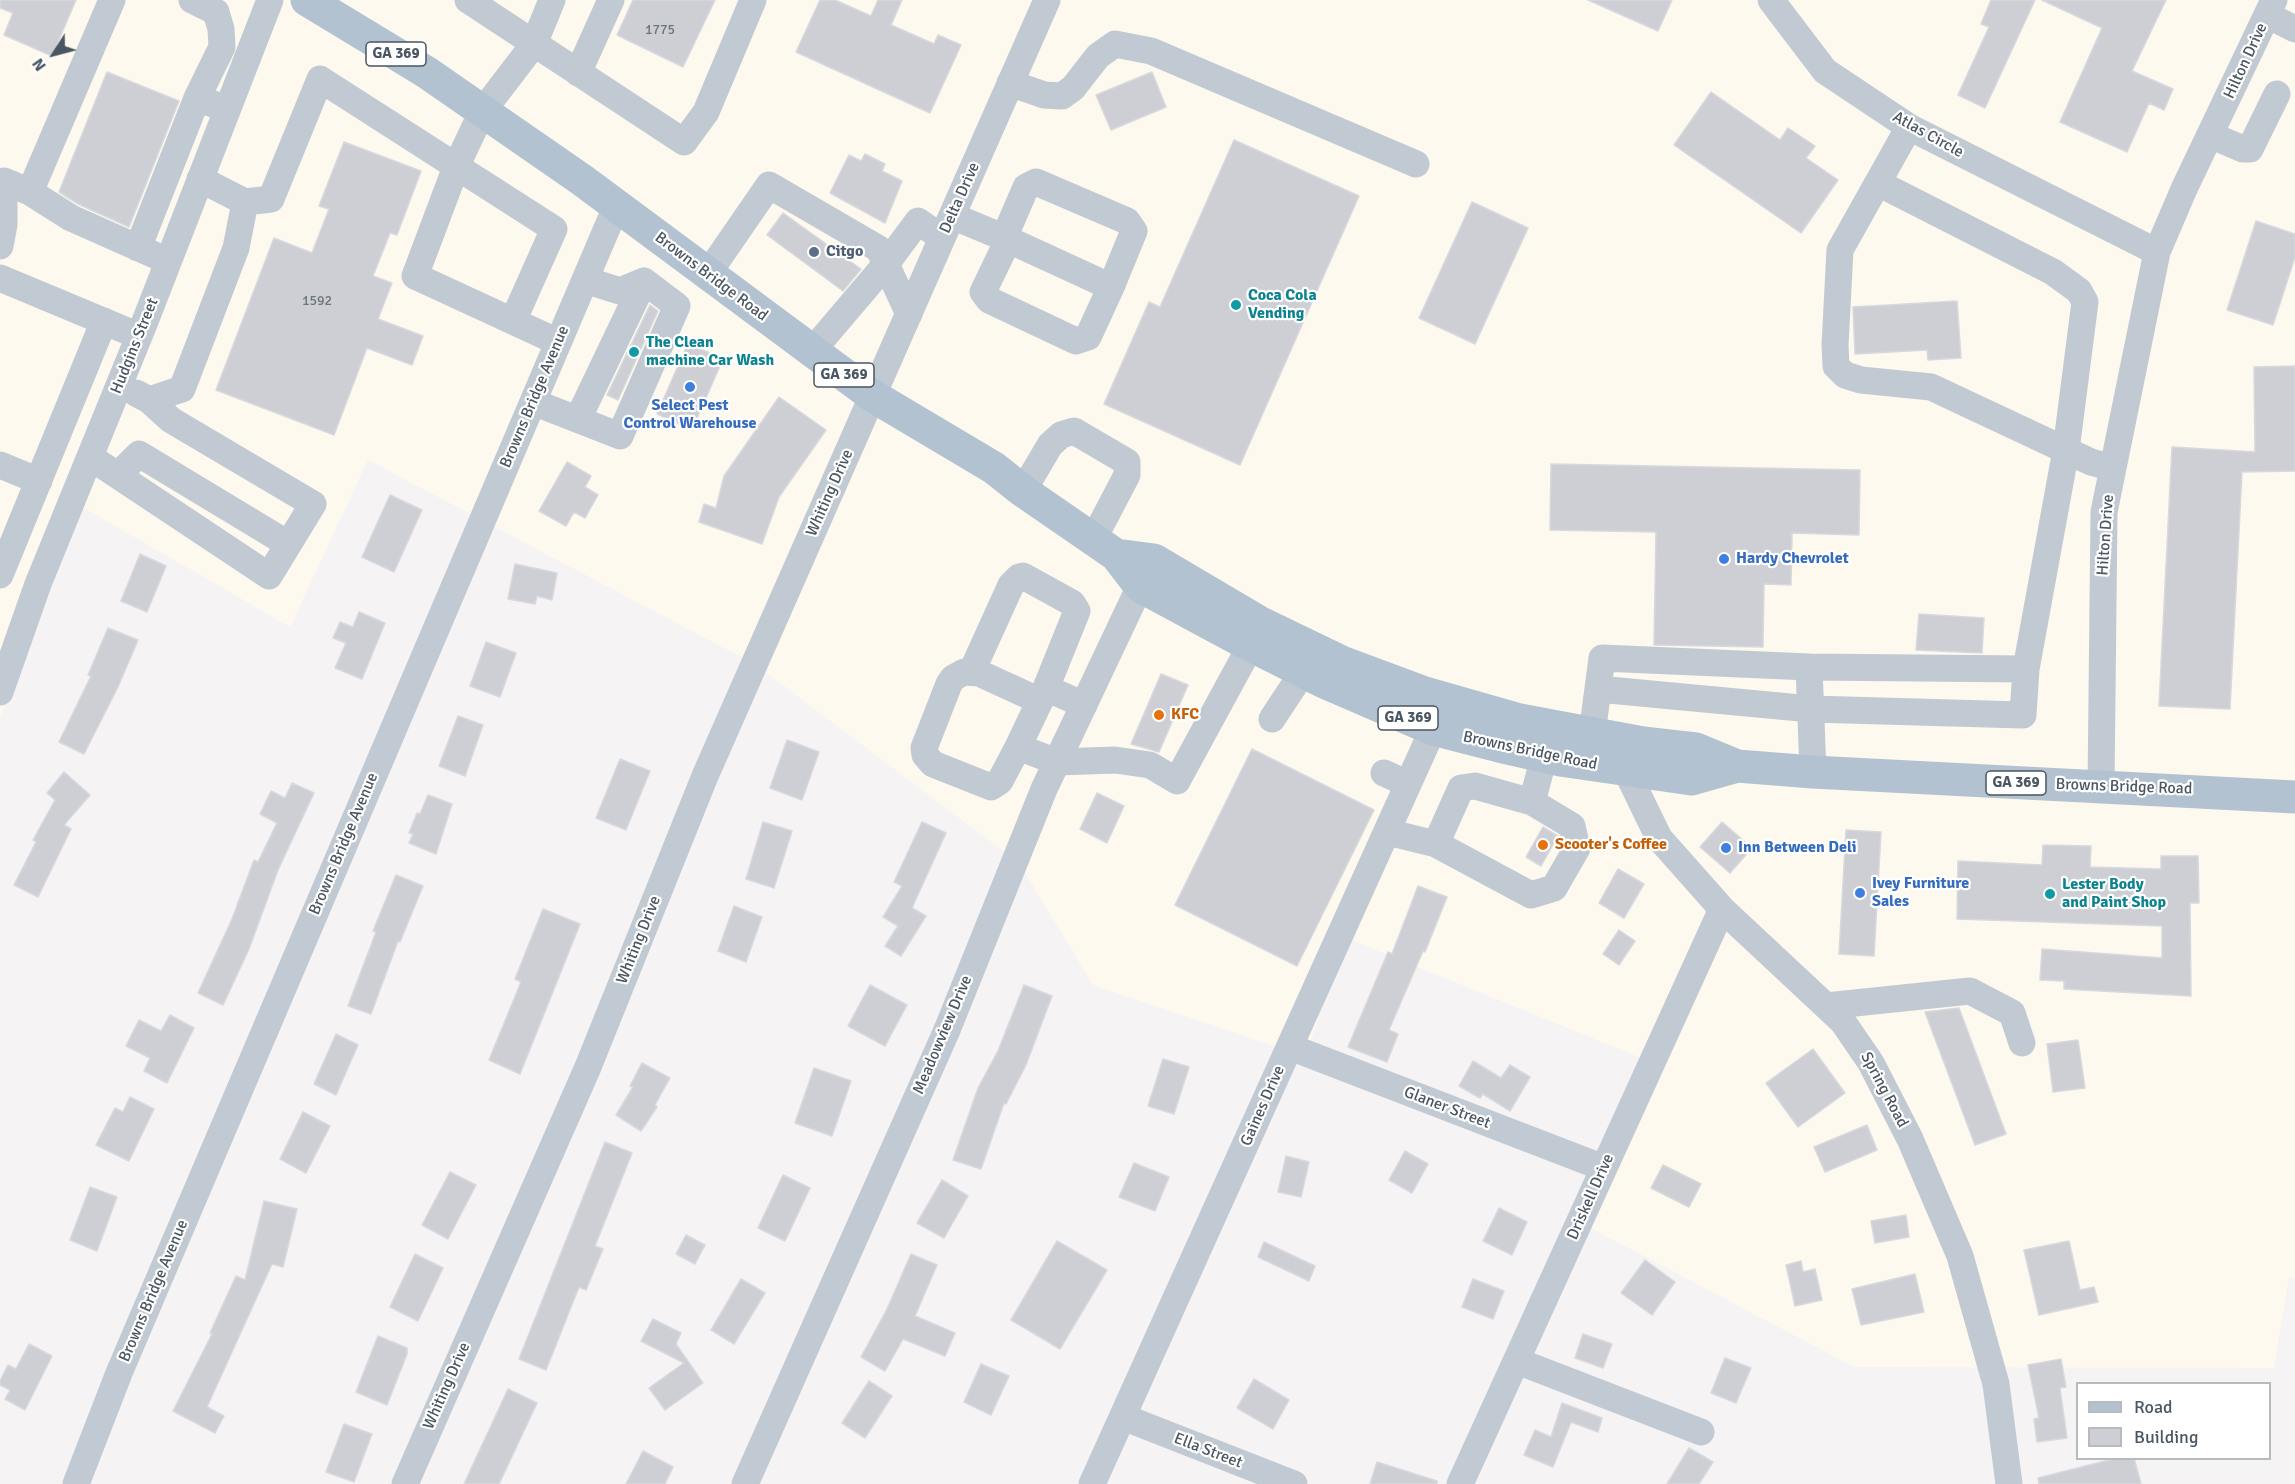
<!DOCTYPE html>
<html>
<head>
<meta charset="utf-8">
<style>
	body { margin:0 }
	#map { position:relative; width:2295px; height:1484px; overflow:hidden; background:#f5f3f3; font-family:Signika,sans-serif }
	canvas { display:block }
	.legend { position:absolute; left:2076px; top:1382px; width:195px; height:78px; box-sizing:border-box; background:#fff; border:2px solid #b7bbc0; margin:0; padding:8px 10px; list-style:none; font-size:18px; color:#4a5661 }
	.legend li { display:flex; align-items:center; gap:12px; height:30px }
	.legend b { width:30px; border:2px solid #b7bbc0 }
	.north { position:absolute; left:24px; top:24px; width:60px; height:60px; -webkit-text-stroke:4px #fff; paint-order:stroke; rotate:234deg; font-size:16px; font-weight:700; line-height:24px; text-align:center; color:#4a5661 }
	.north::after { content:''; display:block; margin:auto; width:21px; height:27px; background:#4a5661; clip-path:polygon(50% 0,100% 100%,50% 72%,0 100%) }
</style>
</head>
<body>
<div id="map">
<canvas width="2295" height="1484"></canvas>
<ul class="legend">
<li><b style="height:8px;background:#b3c2d1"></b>Road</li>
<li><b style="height:16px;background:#cdcfd5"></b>Building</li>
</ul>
<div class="north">N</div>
</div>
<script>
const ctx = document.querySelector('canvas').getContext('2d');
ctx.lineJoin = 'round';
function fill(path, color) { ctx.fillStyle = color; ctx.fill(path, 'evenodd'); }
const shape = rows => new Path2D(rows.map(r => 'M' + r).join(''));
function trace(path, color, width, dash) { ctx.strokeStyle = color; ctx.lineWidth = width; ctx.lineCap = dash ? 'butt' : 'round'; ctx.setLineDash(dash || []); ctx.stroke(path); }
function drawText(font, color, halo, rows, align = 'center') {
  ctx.font = font + ' Signika,sans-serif'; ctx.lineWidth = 4.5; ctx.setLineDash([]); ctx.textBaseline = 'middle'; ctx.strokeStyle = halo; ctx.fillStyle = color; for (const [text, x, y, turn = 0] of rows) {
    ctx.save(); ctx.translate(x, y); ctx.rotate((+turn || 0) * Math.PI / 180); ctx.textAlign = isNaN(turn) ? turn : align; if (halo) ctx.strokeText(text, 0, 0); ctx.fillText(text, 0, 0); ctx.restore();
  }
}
fill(shape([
	[0,0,2295,0,2295,1279,2289,1277,2274,1368,1854,1367,1585,1225,1646,1060,1344,937,1306,1057,1093,985,1019,863,756,665,368,460,290,627,77,504,0,718]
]), '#fdf9ef');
const building = shape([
	[0,0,76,0,52,56,4,35,13,13,0,8,0,0],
	[633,0,715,0,683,67,617,35,633,0],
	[820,0,835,0,871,16,878,0,902,0,891,25,934,44,938,35,961,45,930,113,796,52,820,0],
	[1588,0,1672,0,1658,31,1588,0],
	[1991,0,2035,0,1985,108,1958,95,1989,27,1981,24,1991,0],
	[2042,0,2166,0,2132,71,2173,89,2164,110,2149,103,2127,152,2060,122,2102,28,2042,0],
	[107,72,179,101,129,227,78,204,59,192,107,72],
	[1152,72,1166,107,1111,130,1096,95,1152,72],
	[1711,92,1780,140,1788,128,1815,146,1806,158,1838,180,1801,233,1674,145,1711,92],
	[1234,140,1359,196,1240,465,1104,404,1149,302,1160,307,1234,140],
	[344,142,421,171,397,235,390,233,373,276,392,283,378,319,423,336,412,365,367,348,334,435,216,390,274,238,312,253,329,209,319,206,344,142],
	[865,154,885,164,882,171,902,181,885,223,830,193,849,155,861,161,865,154],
	[1472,202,1528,228,1475,344,1419,318,1472,202],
	[783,213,861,269,843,291,767,235,783,213],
	[2256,221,2295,234,2295,257,2273,325,2227,310,2256,221],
	[1957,301,1961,358,1928,360,1927,350,1855,354,1853,307,1957,301],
	[650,305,658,311,618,400,607,395,650,305],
	[688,343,723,359,692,430,657,414,688,343],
	[2295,366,2295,471,2242,472,2230,709,2159,706,2172,447,2255,452,2254,367,2295,366],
	[779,397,826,430,779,497,762,544,699,522,704,504,716,508,724,476,779,397],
	[567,462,591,476,585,487,598,495,585,518,574,512,566,526,539,511,567,462],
	[1551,464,1860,470,1859,535,1792,533,1791,585,1764,584,1763,647,1654,645,1656,532,1550,530,1551,464],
	[390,495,422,510,394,572,362,557,390,495],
	[140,554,166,566,147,612,121,601,140,554],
	[515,564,557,573,552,600,537,596,535,604,508,599,515,564],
	[359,612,385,623,362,679,335,668,346,643,333,638,340,622,353,627,359,612],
	[1919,614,1984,618,1982,653,1916,650,1919,614],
	[108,628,138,640,118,687,84,754,59,742,91,676,88,675,108,628],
	[486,642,516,653,500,697,470,686,486,642],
	[1161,674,1188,685,1159,752,1131,744,1161,674],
	[458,716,483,725,465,776,439,766,458,716],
	[787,740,819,752,802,800,770,788,787,740],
	[1252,749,1374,810,1297,966,1175,905,1252,749],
	[620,759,650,771,626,830,596,818,620,759],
	[64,772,90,795,64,825,71,829,38,897,14,885,36,842,33,840,55,800,47,793,64,772],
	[292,783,314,793,278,870,249,949,223,1005,198,993,232,919,254,860,258,862,277,823,260,814,271,791,285,798,292,783],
	[1097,793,1124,806,1107,843,1080,829,1097,793],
	[428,795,452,804,436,854,409,843,413,834,409,833,417,813,420,814,428,795],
	[763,822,792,831,774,888,746,879,763,822],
	[922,822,946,833,912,908,926,916,901,956,885,946,898,926,883,917,902,886,894,882,922,822],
	[1722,822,1752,848,1730,873,1700,847,1722,822],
	[1543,827,1558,836,1541,866,1526,857,1543,827],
	[1846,830,1881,832,1874,956,1839,954,1846,830],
	[2043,845,2091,846,2090,867,2161,869,2161,856,2198,856,2199,903,2190,903,2191,996,2064,989,2064,981,2040,980,2042,949,2162,958,2162,926,1957,919,1958,861,2042,865,2043,845],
	[1618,869,1644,884,1624,918,1599,903,1618,869],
	[396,875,423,886,400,942,398,941,371,1014,348,1006,376,932,373,931,396,875],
	[1418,886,1447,897,1425,952,1423,951,1389,1030,1398,1034,1387,1062,1348,1047,1388,952,1392,954,1418,886],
	[734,906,762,917,746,962,718,951,734,906],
	[543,909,580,924,520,1074,489,1060,521,982,515,979,543,909],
	[1619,930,1635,941,1619,965,1603,954,1619,930],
	[870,985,907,1005,885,1046,848,1026,870,985],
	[1024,985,1052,996,1026,1065,1006,1104,1004,1103,981,1169,953,1160,978,1088,998,1051,1024,985],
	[1959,1008,2006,1134,1975,1145,1925,1012,1959,1008],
	[170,1015,194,1028,167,1083,144,1071,150,1058,126,1046,139,1020,161,1031,170,1015],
	[336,1034,358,1045,336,1095,314,1084,336,1034],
	[2078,1040,2085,1088,2053,1092,2047,1044,2078,1040],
	[1813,1049,1845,1093,1798,1127,1766,1083,1813,1049],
	[1163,1059,1189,1067,1174,1114,1148,1106,1163,1059],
	[1473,1061,1501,1078,1510,1065,1530,1077,1510,1111,1483,1094,1480,1098,1459,1086,1473,1061],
	[642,1063,670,1078,655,1105,657,1107,641,1131,616,1115,633,1087,630,1086,642,1063],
	[814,1068,851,1081,832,1136,795,1123,814,1068],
	[130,1097,154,1109,129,1161,96,1145,115,1108,123,1112,130,1097],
	[303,1112,330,1126,306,1173,280,1159,303,1112],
	[1867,1125,1877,1150,1825,1172,1814,1147,1867,1125],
	[605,1142,632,1153,595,1246,603,1249,586,1290,579,1287,546,1370,519,1359,605,1142],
	[1405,1151,1428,1164,1412,1193,1389,1180,1405,1151],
	[1286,1156,1309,1162,1301,1197,1278,1192,1286,1156],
	[1134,1163,1169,1177,1155,1211,1119,1197,1134,1163],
	[1663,1165,1701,1184,1689,1207,1651,1188,1663,1165],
	[450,1172,476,1185,448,1239,422,1225,450,1172],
	[783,1175,810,1188,785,1241,758,1228,783,1175],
	[942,1180,968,1196,944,1238,917,1223,942,1180],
	[90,1187,117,1197,97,1251,70,1240,90,1187],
	[264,1201,297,1209,283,1267,272,1264,207,1407,224,1416,215,1433,173,1411,212,1334,210,1333,236,1276,245,1280,264,1201],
	[1499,1208,1527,1222,1512,1255,1483,1241,1499,1208],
	[1906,1215,1909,1237,1875,1243,1871,1221,1906,1215],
	[686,1235,705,1245,695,1264,676,1254,686,1235],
	[1057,1241,1107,1270,1060,1349,1011,1320,1057,1241],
	[2069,1241,2080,1290,2094,1287,2098,1302,2039,1315,2024,1250,2069,1241],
	[1264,1242,1315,1266,1309,1281,1258,1257,1264,1242],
	[415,1254,443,1268,418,1321,390,1307,415,1254],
	[911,1254,937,1265,915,1316,955,1333,945,1356,903,1339,885,1371,861,1357,887,1309,911,1254],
	[1645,1260,1675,1282,1652,1315,1621,1293,1645,1260],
	[1801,1261,1803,1272,1815,1269,1822,1300,1795,1306,1786,1265,1801,1261],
	[1915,1274,1924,1312,1861,1325,1852,1289,1915,1274],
	[741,1279,765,1293,734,1344,711,1330,741,1279],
	[1473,1279,1504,1291,1493,1319,1462,1307,1473,1279],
	[653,1319,681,1333,676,1344,703,1383,665,1410,649,1388,684,1363,641,1341,653,1319],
	[1583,1334,1612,1344,1603,1368,1575,1358,1583,1334],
	[378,1336,407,1348,407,1354,387,1405,356,1392,378,1336],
	[29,1344,52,1356,25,1410,5,1399,10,1390,0,1385,0,1381,8,1365,16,1369,29,1344],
	[1725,1358,1751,1368,1736,1403,1711,1393,1725,1358],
	[2061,1359,2066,1387,2060,1388,2067,1438,2037,1442,2034,1419,2039,1418,2028,1365,2061,1359],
	[981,1364,1009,1376,991,1415,964,1402,981,1364],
	[1254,1379,1289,1400,1273,1429,1237,1408,1254,1379],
	[869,1381,892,1396,865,1438,842,1423,869,1381],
	[508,1389,537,1403,499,1484,464,1484,508,1389],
	[1562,1403,1602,1418,1598,1432,1571,1422,1553,1467,1524,1455,1535,1430,1551,1437,1562,1403],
	[344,1424,372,1434,354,1482,326,1472,344,1424],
	[1689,1448,1713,1462,1699,1484,1667,1484,1689,1448],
	[643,1451,673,1467,665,1484,626,1484,643,1451],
	[2117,1458,2134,1458,2141,1484,2039,1484,2038,1478,2117,1458],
	[1377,1462,1437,1481,1437,1484,1370,1484,1377,1462]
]);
fill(building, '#cdcfd5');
trace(building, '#d7d9de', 1.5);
trace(shape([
	[112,0,30,192,71,218,168,261],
	[192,0,216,12,221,29,222,47,197,98,213,104],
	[468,0,684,142,706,112,753,0],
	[552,0,534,44,482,112,456,167,415,276,558,342],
	[1771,0,1825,71,1909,127,2157,252],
	[2267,15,2295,29],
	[578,73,611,0],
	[1010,83,1044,95,1062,96,1073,88,1098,56,1115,44,1151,51,1416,164],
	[1909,127,1840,250,1835,345,1836,366,1845,375,1861,380,1931,387,2091,462,2113,468],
	[2210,135,2243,149,2250,149,2277,94],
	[200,179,245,202,271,199,320,79,554,229,513,321],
	[1878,183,2053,272,2079,291,2085,302,2066,450,2026,669],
	[952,216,998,235,1111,287,1088,337,1076,341,989,300,983,292,1008,240],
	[1004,238,1026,187,1036,182,1127,221,1134,231,1111,287],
	[0,246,4,225,4,181,30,192],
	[138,248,197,98],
	[707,275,769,185,879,249,909,314],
	[0,278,139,336],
	[812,351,886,264,918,221,942,238],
	[136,393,149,400,182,389,236,248,245,202],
	[533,402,620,436,677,306,644,281,620,291,585,280],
	[578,419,644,281],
	[90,457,269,576,313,504,171,420,149,400],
	[0,465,39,481],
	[118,475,139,454,288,544],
	[1023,491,1050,445,1061,435,1074,431,1127,462,1127,475,1094,538],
	[0,575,104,321],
	[972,671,1011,585,1019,577,1023,576,1072,603,1077,611,1046,688],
	[1598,689,1811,709,2023,715,2026,669,1809,667],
	[0,692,38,584,144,324,270,0],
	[1084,705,1046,688,1018,747,1057,762,1115,760,1150,765,1177,781,1251,645],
	[1272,719,1303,672],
	[1592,734,1602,658,1809,667,1813,772],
	[1018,747,1000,781,991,787,933,764,925,755,924,748,949,684,953,678,964,672,979,673,1040,701],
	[1626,770,1659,838,1722,909,1843,1022,1871,1063,1910,1139,1960,1256,1996,1384,2009,1484],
	[1384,773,1408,784],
	[2101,787,2104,512,2157,252,2184,189,2274,0],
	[1387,832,1436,844,1531,895,1554,888,1577,848,1572,826,1532,802,1544,757],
	[1436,844,1461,788,1475,786,1532,802],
	[1826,1006,1970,991,2012,1013,2022,1043],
	[1290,1047,1604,1168],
	[1517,1361,1701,1432],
	[1123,1417,1294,1484],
	[76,1484,119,1373,616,207],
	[405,1484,588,1067,705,776,1047,0],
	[745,1484,947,1030,1044,789,1140,586],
	[1092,1484,1433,729],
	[1460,1484,1722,909]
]), '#c1cad2', 27);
trace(shape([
	[307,0,426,72,582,180,873,396,994,468,1023,491,1116,555,1140,586,1242,641,1322,681,1433,729,1507,748,1560,760,1691,779,1737,766],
	[1116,555,1154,560,1259,622,1344,663,1422,692,1520,720,1643,743,1696,749,1737,766,1813,772,2295,797]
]), '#b3c2d1', 33);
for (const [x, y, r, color] of [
	[814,252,6,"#5c6f8a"],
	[1236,305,6,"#0f9aa8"],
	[634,352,6,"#0f9aa8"],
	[690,387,6,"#3f7fe0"],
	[1724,559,6,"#3f7fe0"],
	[1159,715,6,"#e8710a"],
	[1543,845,6,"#e8710a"],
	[1726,848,6,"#3f7fe0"],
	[1860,893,6,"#3f7fe0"],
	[2050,894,6,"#0f9aa8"]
]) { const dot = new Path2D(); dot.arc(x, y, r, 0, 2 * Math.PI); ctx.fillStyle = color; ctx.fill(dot); trace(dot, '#fff', 2); }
drawText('14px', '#6b747e', null, [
	["1775",660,30],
	["1592",317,301]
]);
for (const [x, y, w] of [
	[396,54,60],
	[844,375,60],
	[1408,718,60],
	[2016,783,60]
]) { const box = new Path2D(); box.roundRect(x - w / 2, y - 12, w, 24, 4.5); ctx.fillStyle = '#fff'; ctx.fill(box); trace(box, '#4a5661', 1.5); }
drawText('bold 15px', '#4a5661', null, [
	["GA 369",396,54],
	["GA 369",844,375],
	["GA 369",1408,718],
	["GA 369",2016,783]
]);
drawText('16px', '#4a5661', '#fff', [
	["Hilton Drive",2246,61,-65],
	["Atlas Circle",1928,135,29],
	["Delta Drive",960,198,-66],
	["Browns Bridge Road",711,277,37],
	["Hudgins Street",135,346,-68],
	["Browns Bridge Avenue",535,397,-67],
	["Whiting Drive",830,493,-66],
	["Hilton Drive",2106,535,-86],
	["Browns Bridge Road",1530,751,12],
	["Browns Bridge Road",2124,787,2],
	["Browns Bridge Avenue",344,844,-67],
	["Whiting Drive",639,940,-68],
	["Meadowview Drive",943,1035,-67],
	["Spring Road",1884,1090,62],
	["Gaines Drive",1263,1106,-66],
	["Glaner Street",1447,1108,21],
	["Driskell Drive",1591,1197,-66],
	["Browns Bridge Avenue",154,1291,-67],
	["Whiting Drive",447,1386,-66],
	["Ella Street",1208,1451,21]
]);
drawText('bold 16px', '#4e5e75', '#fff', [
	["Citgo",826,252]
], 'left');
drawText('bold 16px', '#0d838f', '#fff', [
	["Coca Cola",1248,296],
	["Vending",1248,314],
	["The Clean",646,343],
	["machine Car Wash",646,361],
	["Lester Body",2062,885],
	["and Paint Shop",2062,903]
], 'left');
drawText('bold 16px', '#366cbe', '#fff', [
	["Select Pest",690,406,"center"],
	["Control Warehouse",690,424,"center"],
	["Hardy Chevrolet",1736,559],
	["Inn Between Deli",1738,848],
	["Ivey Furniture",1872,884],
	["Sales",1872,902]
], 'left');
drawText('bold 16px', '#c56008', '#fff', [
	["KFC",1171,715],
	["Scooter's Coffee",1555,845]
], 'left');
</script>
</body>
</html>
